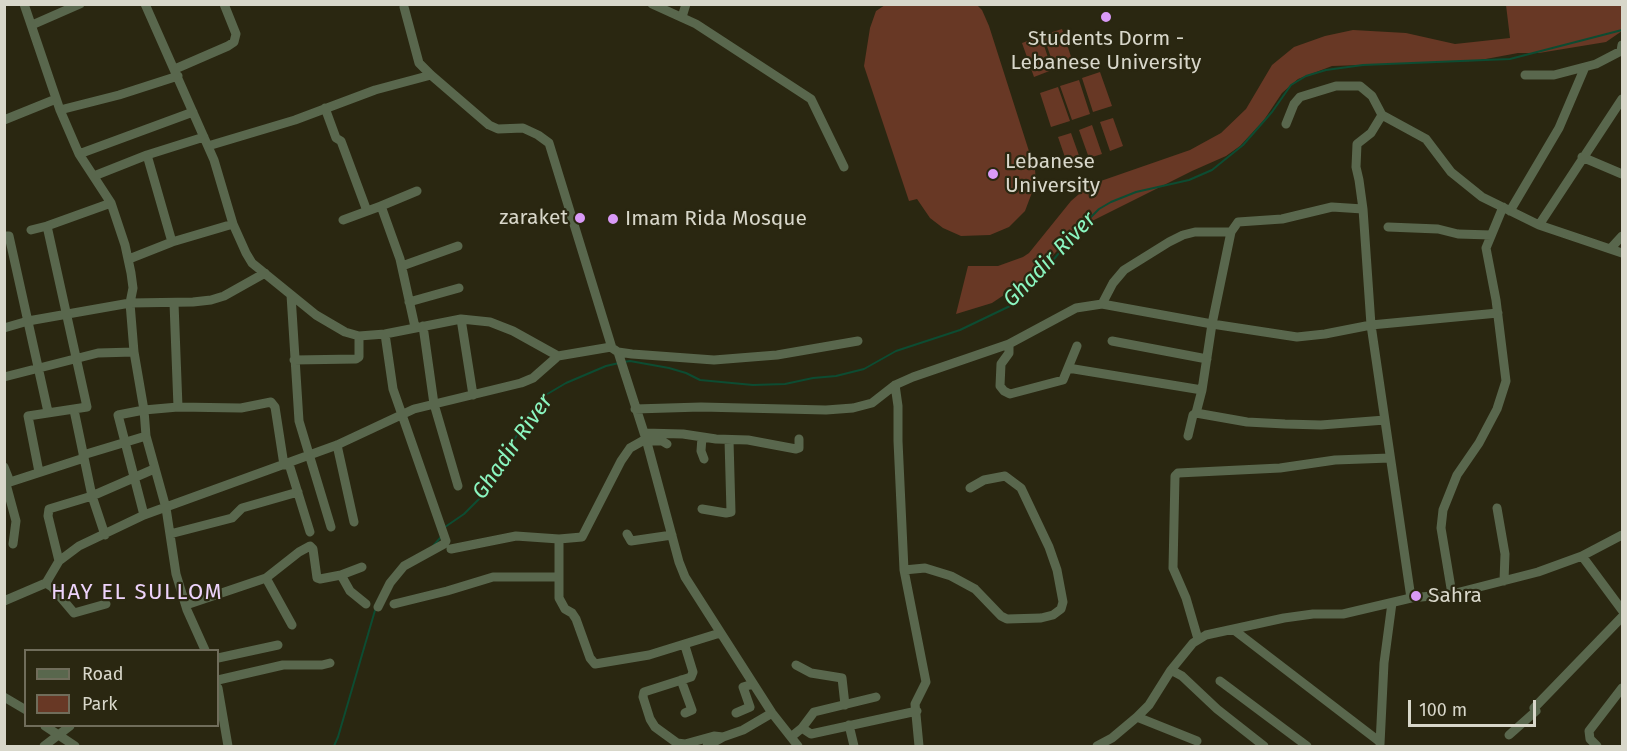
<!DOCTYPE html>
<html>
<head>
<meta charset="utf-8">
<style>
	body { margin:0 }
	#map { position:relative; width:1627px; height:751px; overflow:hidden; background:#2a2711; font-family:"Fira Sans",sans-serif }
	canvas { display:block }
	.frame { position:absolute; inset:0; border:6px solid #d8d7ca; pointer-events:none }
	.legend { position:absolute; left:24px; top:649px; width:195px; height:78px; box-sizing:border-box; background:#2a2711; border:2px solid #706d5b; margin:0; padding:8px 10px; list-style:none; font-size:18px; color:#d8d7ca }
	.legend li { display:flex; align-items:center; gap:12px; height:30px }
	.legend b { width:30px; border:2px solid #706d5b }
	.scale { position:absolute; left:1408px; top:700px; width:128px; height:27px; box-sizing:border-box; border:3px solid #d8d7ca; border-top:0; padding-left:8px; font-size:18px; line-height:21px; white-space:nowrap; color:#d8d7ca; -webkit-text-stroke:4px #2a2711; paint-order:stroke }
</style>
</head>
<body>
<div id="map">
<canvas width="1627" height="751"></canvas>
<div class="frame"></div>
<ul class="legend">
<li><b style="height:8px;background:#59674d"></b>Road</li>
<li><b style="height:16px;background:#683825"></b>Park</li>
</ul>
<div class="scale">100 m</div>
</div>
<script>
const ctx = document.querySelector('canvas').getContext('2d');
ctx.lineJoin = 'round';
function fill(path, color) { ctx.fillStyle = color; ctx.fill(path, 'evenodd'); }
const shape = rows => new Path2D(rows.map(r => 'M' + r).join(''));
function trace(path, color, width, dash) { ctx.strokeStyle = color; ctx.lineWidth = width; ctx.lineCap = dash ? 'butt' : 'round'; ctx.setLineDash(dash || []); ctx.stroke(path); }
function drawText(font, color, halo, rows, align = 'center') {
  ctx.font = font + ' "Fira Sans",sans-serif'; ctx.lineWidth = 4.5; ctx.setLineDash([]); ctx.textBaseline = 'middle'; ctx.strokeStyle = halo; ctx.fillStyle = color; for (const [text, x, y, turn = 0] of rows) {
    ctx.save(); ctx.translate(x, y); ctx.rotate((+turn || 0) * Math.PI / 180); ctx.textAlign = isNaN(turn) ? turn : align; if (halo) ctx.strokeText(text, 0, 0); ctx.fillText(text, 0, 0); ctx.restore();
  }
}
fill(shape([
	[885,5,977,5,982,10,989,26,1035,170,1036,182,1025,211,1009,227,990,235,961,236,943,228,930,218,917,199,909,201,864,66,870,28,876,11],
	[1506,5,1622,5,1622,31,1606,42,1539,53,1518,53,1475,61,1332,66,1298,79,1282,93,1264,120,1240,146,1226,156,1192,171,1090,222,1064,243,1038,272,1025,281,992,303,956,314,968,266,998,266,1023,257,1029,253,1071,201,1086,188,1095,183,1190,150,1221,133,1246,109,1272,65,1294,47,1325,36,1353,30,1406,33,1455,44,1510,38],
	[1062,29,1073,63,1055,69,1043,35],
	[1041,36,1052,70,1034,77,1022,43],
	[1100,72,1112,106,1093,112,1082,78],
	[1079,80,1090,114,1072,120,1060,86],
	[1058,87,1070,121,1051,127,1040,93],
	[1113,118,1123,146,1110,151,1100,122],
	[1092,125,1102,154,1089,158,1079,130],
	[1071,133,1081,161,1068,166,1058,137]
]), '#683825');
trace(shape([
	[624,362,630,361,669,368,686,373,700,380,753,385,785,384,813,378,836,376,864,369,896,351,960,330,1010,306,1023,296,1080,228,1099,209,1111,202,1136,192,1189,180,1212,170,1243,145,1272,112,1291,85,1306,76,1326,70,1363,65,1510,59,1622,30],
	[445,527,464,514,480,498,530,413,544,396,566,383,606,366,619,363],
	[433,546,441,537],
	[334,746,338,737,376,607]
]), '#0d4c32', 2);
trace(shape([
	[24,4,60,110,79,154,111,203,125,245,131,273,133,288,130,303,134,352,144,410,146,436,166,508,176,574,187,610,205,650],
	[145,4,214,160,233,224,246,253,252,263,316,315,345,332,359,336,385,334,461,319,490,322,513,331,558,356,611,347],
	[652,4,696,24,811,99,844,167],
	[404,7,419,63,431,75,489,125,498,129,523,128,538,135,549,143,612,348,618,352,632,354,714,360,777,355,858,341],
	[682,17,686,4],
	[32,25,80,4],
	[175,69,228,46,234,42,236,34,224,4],
	[1525,75,1554,75,1596,64,1621,51,1622,45],
	[325,108,336,138,341,141,367,211],
	[60,110,119,95,178,76],
	[1382,115,1371,133,1357,144,1356,167,1359,180,1363,209,1371,325,1411,598],
	[4,120,56,99],
	[1286,124,1294,104,1300,97,1336,86,1360,86,1372,96,1382,115,1426,139,1451,172,1482,197,1539,225,1622,253],
	[208,146,295,120,375,90,431,75],
	[79,154,193,112],
	[1582,157,1622,174],
	[94,176,147,155],
	[381,206,417,191],
	[1510,211,1559,128,1585,67],
	[343,220,381,206,400,259,415,327],
	[1539,225,1622,99],
	[1388,227,1438,229,1458,234,1491,235],
	[31,230,47,226,111,203],
	[4,236,9,236,48,412],
	[172,242,147,155,204,137],
	[1611,248,1622,236],
	[129,259,172,242,233,224],
	[402,266,458,246],
	[291,295,299,421,331,527],
	[409,302,459,288],
	[174,303,178,407],
	[1102,304,1113,283,1124,270,1169,242,1183,235,1195,232,1231,232,1238,222,1282,219,1332,207,1363,209],
	[461,319,473,395],
	[423,326,434,404,458,486],
	[4,328,28,321,130,303,193,302,211,300,224,296,265,273],
	[1112,341,1207,359],
	[1009,344,1009,353,1001,364,1000,386,1004,391,1010,394,1063,380,1077,346],
	[618,352,646,439,679,562,685,577,772,713,798,746],
	[294,360,356,359,359,357,359,336],
	[1068,368,1202,390],
	[4,377,98,353,134,352],
	[895,385,898,406,898,441,904,570,926,682,915,704,919,746],
	[635,409,701,407,826,410,853,408,872,403,895,385,913,377,1009,344,1076,308,1102,304,1212,324,1297,337,1325,334,1371,325,1498,313],
	[74,410,92,496,105,535],
	[1196,413,1247,422,1285,424,1321,425,1385,420],
	[644,433,683,434,716,439,748,440,796,449,799,448,799,439],
	[1188,436,1193,415,1196,413,1202,390,1212,324,1231,232],
	[702,437,701,451,704,459],
	[646,441,662,441,667,444],
	[337,445,354,522],
	[83,455,146,436],
	[289,464,310,532],
	[4,467,10,482],
	[39,472,28,416,87,407,47,226],
	[4,484,84,458],
	[6,484,16,521,13,544],
	[1497,508,1505,554,1504,581],
	[702,509,726,513,731,512,729,440],
	[144,515,118,415,144,410,178,407,241,408,271,402,275,407,284,465],
	[170,534,232,518,242,508,298,492],
	[627,534,631,541,672,535],
	[451,549,516,536,559,539,582,537,621,461,630,448,646,439],
	[1582,556,1622,610],
	[59,561,48,516,49,509,92,496,154,469],
	[904,570,925,568,951,576,975,589,1001,616,1007,619,1041,618,1053,615,1061,609,1063,602,1057,570,1049,547,1021,488,1005,476,984,480,970,488],
	[341,575,362,567],
	[559,577,559,598,565,609,572,613,576,619,590,658,595,664,649,655,720,633],
	[266,578,292,625],
	[46,583,52,587,74,613,106,604],
	[1452,594,1441,528,1443,510,1457,475,1479,443,1497,409,1506,381,1496,300,1486,248,1503,207],
	[4,601,46,583,59,561,79,546,144,515,337,445,414,409,521,383,533,378,558,356],
	[394,604,447,591,493,577,559,577,559,539],
	[186,605,266,578,299,552,310,546,313,549,317,578,320,579,341,575,350,591,366,604],
	[378,607,390,583,404,566,444,544,446,541,393,389,385,334],
	[1234,630,1380,742],
	[1198,639,1186,598,1173,568,1175,476,1178,473,1280,468,1335,460,1390,458],
	[685,646,693,672,691,677,644,692,643,697,650,719,655,727,677,743,685,744,714,736,723,737,743,730,772,713],
	[218,658,278,645],
	[796,665,811,673,842,678,845,705],
	[1171,670,1182,676,1217,709,1264,746],
	[218,680,283,665,322,665,330,663],
	[681,680,692,710,685,713],
	[1220,681,1307,746],
	[218,688,228,746],
	[4,697,26,710],
	[736,713,750,707,743,687,753,684],
	[1137,717,1197,741],
	[849,725,854,746],
	[45,726,75,746],
	[802,728,814,712,876,697],
	[1509,735,1536,711,1534,708,1622,617],
	[791,737,802,728,811,734,917,711],
	[1380,744,1384,663,1392,603],
	[44,746,70,726],
	[707,746,723,737],
	[1097,746,1112,738,1137,717,1149,705,1171,670,1193,643,1206,635,1284,618,1313,614,1343,614,1411,598,1452,594,1538,572,1582,556,1622,535],
	[1597,746,1590,739,1589,731,1622,688]
]), '#59674d', 9);
for (const [x, y, r, color] of [
	[1106,17,6,"#d99af7"],
	[993,174,6,"#d99af7"],
	[580,218,6,"#d99af7"],
	[613,219,6,"#d99af7"],
	[1416,596,6,"#d99af7"]
]) { const dot = new Path2D(); dot.arc(x, y, r, 0, 2 * Math.PI); ctx.fillStyle = color; ctx.fill(dot); trace(dot, '#2a2711', 2); }
drawText('21px', '#d8d7ca', '#2a2711', [
	["Students Dorm -",1106,39,"center"],
	["Lebanese University",1106,63,"center"],
	["Lebanese",1005,162],
	["University",1005,186],
	["zaraket",568,218,"right"],
	["Imam Rida Mosque",625,219],
	["Sahra",1428,596]
], 'left');
drawText('italic 22px', '#8bf6c0', '#2a2711', [
	["Ghadir River",1050,260,-46],
	["Ghadir River",513,447,-55]
]);
ctx.letterSpacing = '1.5px';
drawText('22px', '#edd3fb', '#2a2711', [
	["HAY EL SULLOM",137,593]
]);
ctx.letterSpacing = '0px';
</script>
</body>
</html>
